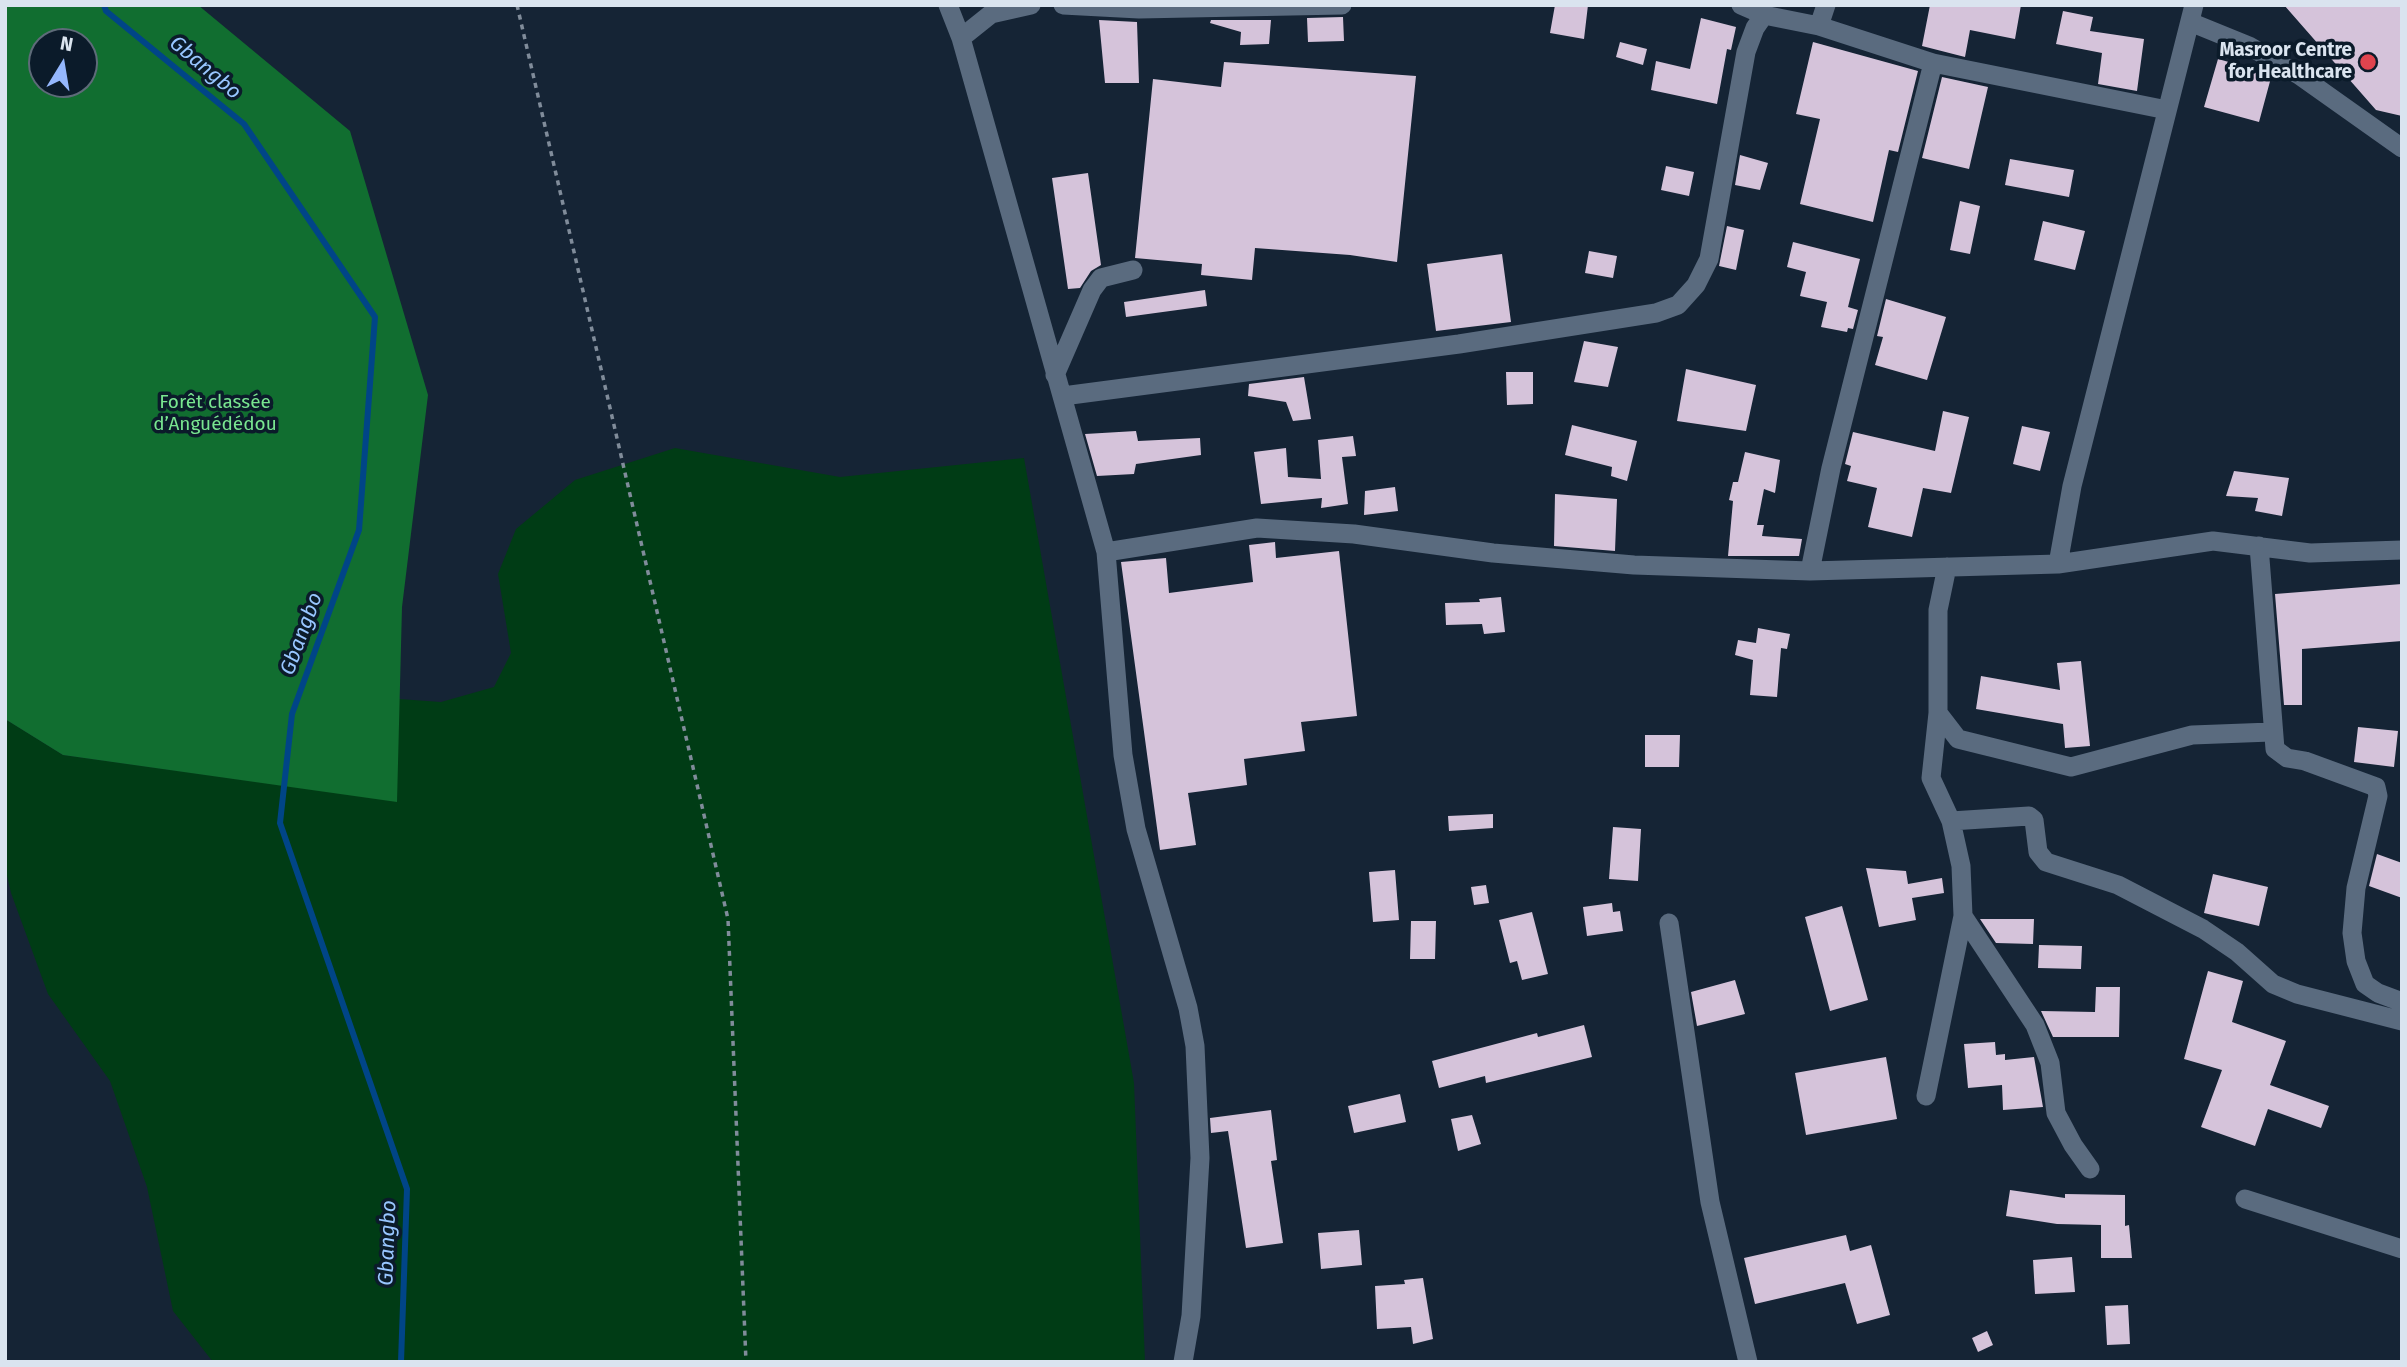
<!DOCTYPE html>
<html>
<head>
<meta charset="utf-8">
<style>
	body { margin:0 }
	#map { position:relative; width:2407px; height:1367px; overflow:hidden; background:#152435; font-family:"Fira Sans",sans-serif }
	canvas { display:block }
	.frame { position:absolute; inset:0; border:7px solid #dae4ef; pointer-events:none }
	.north { position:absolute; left:28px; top:28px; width:70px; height:70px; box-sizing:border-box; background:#0b1b2a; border:2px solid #5e6b79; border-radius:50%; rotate:11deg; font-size:19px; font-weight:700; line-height:28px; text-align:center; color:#dae4ef }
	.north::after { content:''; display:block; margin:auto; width:24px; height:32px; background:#94b7fd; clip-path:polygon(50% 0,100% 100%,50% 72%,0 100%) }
</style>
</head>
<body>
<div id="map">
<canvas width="2407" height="1367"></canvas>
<div class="frame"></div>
<div class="north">N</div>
</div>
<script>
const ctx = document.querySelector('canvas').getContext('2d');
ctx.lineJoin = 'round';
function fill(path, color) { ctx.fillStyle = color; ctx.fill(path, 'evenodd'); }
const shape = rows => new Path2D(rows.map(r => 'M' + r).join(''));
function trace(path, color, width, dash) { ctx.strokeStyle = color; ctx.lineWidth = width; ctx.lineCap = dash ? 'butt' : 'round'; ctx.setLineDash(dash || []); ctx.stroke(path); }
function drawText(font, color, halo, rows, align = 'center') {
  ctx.font = font + ' "Fira Sans",sans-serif'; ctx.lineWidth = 7; ctx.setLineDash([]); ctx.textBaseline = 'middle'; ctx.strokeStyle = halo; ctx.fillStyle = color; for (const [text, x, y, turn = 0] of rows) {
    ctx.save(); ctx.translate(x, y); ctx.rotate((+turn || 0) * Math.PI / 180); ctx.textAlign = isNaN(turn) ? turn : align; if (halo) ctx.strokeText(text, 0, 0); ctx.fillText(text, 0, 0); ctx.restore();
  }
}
fill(shape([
	[675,448,840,477,1024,458,1134,1083,1145,1362,213,1362,173,1311,147,1187,110,1081,48,994,11,893,5,867,5,719,63,755,396,801,399,699,441,702,494,687,511,653,498,574,516,529,575,480]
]), '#003c15');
fill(shape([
	[5,5,198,5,350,131,428,395,402,607,397,802,63,755,5,719],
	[42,42,84,42,84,84,42,84]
]), '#116e30');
trace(shape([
	[104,5,106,11,244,124,375,317,359,530,292,714,280,823,407,1189,401,1362]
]), '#004587', 6);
fill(shape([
	[1555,5,1588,5,1584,39,1550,33],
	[1930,5,2021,5,2015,39,1970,30,1965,57,1922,46],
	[2284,5,2402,5,2402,116,2376,110],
	[2063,11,2093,17,2090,31,2144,39,2137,91,2098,84,2102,53,2056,44],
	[1343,17,1344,41,1308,42,1307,18],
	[1701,18,1736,27,1731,50,1727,49,1717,104,1651,90,1656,61,1690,69],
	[1099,20,1137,22,1139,83,1105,83],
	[1211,20,1271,20,1269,44,1240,45,1241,32,1210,23],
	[1620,42,1647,49,1643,65,1616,57],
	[1813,42,1918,71,1898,152,1889,150,1873,222,1800,204,1820,119,1796,114],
	[2218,59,2272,74,2259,122,2204,107],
	[1224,62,1416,76,1397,262,1350,255,1255,248,1252,280,1201,275,1202,264,1135,258,1153,79,1221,87],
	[1942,77,1988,87,1969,169,1922,158],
	[1740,155,1768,163,1760,190,1735,185],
	[2010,159,2074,170,2069,197,2005,185],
	[1666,166,1694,172,1689,196,1661,190],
	[1088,173,1101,265,1091,271,1080,288,1068,289,1052,178],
	[1960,201,1980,206,1970,254,1950,250],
	[2043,221,2085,231,2075,270,2034,260],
	[1727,226,1744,230,1736,270,1719,266],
	[1793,242,1860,259,1848,307,1858,310,1853,329,1848,328,1847,332,1821,327,1827,302,1800,296,1806,272,1787,267],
	[1589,251,1617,256,1613,278,1585,273],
	[1502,254,1511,322,1436,331,1427,264],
	[1205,290,1207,306,1126,317,1124,302],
	[1886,299,1946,317,1927,380,1875,365,1883,337,1877,336],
	[1584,341,1618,347,1608,387,1574,382],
	[1686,369,1756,385,1746,431,1677,421],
	[1506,372,1533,372,1533,404,1507,405],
	[1304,377,1311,419,1293,421,1286,402,1248,396,1249,384],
	[1943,411,1969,417,1951,493,1923,488,1912,537,1868,527,1877,488,1847,481,1851,466,1845,464,1853,432,1935,451],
	[1572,425,1637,441,1627,481,1611,476,1612,467,1565,455],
	[2022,426,2050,432,2040,471,2013,464],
	[1136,431,1138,441,1200,438,1201,455,1136,464,1134,474,1097,476,1085,434],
	[1353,436,1356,456,1342,457,1348,504,1321,508,1322,498,1261,504,1254,452,1286,448,1288,477,1321,479,1318,440],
	[1745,452,1780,460,1775,493,1764,489,1757,525,1764,525,1762,536,1802,539,1799,556,1728,556,1733,501,1729,500,1733,482,1738,482],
	[2234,471,2289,478,2282,516,2255,511,2258,498,2226,496],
	[1395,487,1398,511,1364,515,1365,491],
	[1555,494,1617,499,1615,551,1554,546],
	[1275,542,1276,558,1339,551,1357,716,1301,722,1305,751,1244,759,1247,785,1188,793,1196,845,1160,850,1121,562,1166,558,1169,593,1253,582,1249,545],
	[2402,584,2402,641,2302,649,2302,705,2284,705,2275,594],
	[1501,597,1505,632,1484,634,1482,624,1446,625,1445,603,1480,602,1479,599],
	[1758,628,1790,634,1787,649,1781,648,1777,697,1750,695,1753,660,1735,655,1738,640,1756,643],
	[2081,661,2090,746,2065,748,2063,724,1976,709,1981,676,2060,690,2057,663],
	[2358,727,2398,731,2394,767,2354,762],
	[1645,735,1680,735,1679,767,1645,767],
	[1493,814,1493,828,1449,831,1448,816],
	[1613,827,1641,829,1638,881,1609,879],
	[2377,854,2402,863,2402,898,2369,886],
	[1866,868,1906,871,1908,884,1942,878,1944,893,1912,898,1916,920,1879,927],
	[1395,870,1399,920,1373,922,1369,872],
	[2213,874,2268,887,2259,926,2204,913],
	[1486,885,1489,903,1474,905,1471,887],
	[1612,903,1613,912,1620,911,1623,931,1587,936,1583,907],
	[1842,906,1868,1000,1830,1011,1805,917],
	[1532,912,1548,974,1522,980,1517,961,1510,963,1499,920],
	[1980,919,2034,919,2033,944,1996,943],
	[1411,921,1436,921,1435,959,1410,959],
	[2039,945,2082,946,2081,969,2038,968],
	[2208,971,2243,981,2232,1022,2286,1041,2270,1085,2329,1106,2321,1128,2268,1109,2255,1146,2201,1127,2222,1070,2184,1059],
	[1735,980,1745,1014,1697,1026,1691,992],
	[2096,987,2120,987,2119,1037,2053,1037,2041,1011,2095,1012],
	[1584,1025,1592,1057,1486,1083,1485,1076,1439,1088,1432,1061,1537,1033,1538,1037],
	[1995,1042,1996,1055,2005,1054,2005,1060,2034,1057,2043,1107,2003,1110,2002,1085,1968,1088,1964,1044],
	[1886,1057,1897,1119,1806,1135,1795,1073],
	[1400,1094,1406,1122,1354,1133,1348,1106],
	[1271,1110,1277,1160,1271,1161,1283,1243,1246,1248,1228,1131,1211,1133,1210,1118],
	[1472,1115,1481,1144,1458,1151,1451,1119],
	[2010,1190,2065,1198,2065,1194,2125,1195,2125,1226,2129,1225,2132,1258,2101,1258,2101,1225,2057,1224,2006,1216],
	[1359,1230,1362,1265,1321,1269,1318,1233],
	[1846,1235,1850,1251,1871,1245,1890,1315,1857,1324,1845,1283,1755,1304,1744,1258],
	[2072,1257,2075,1292,2035,1294,2033,1260],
	[1423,1278,1433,1339,1413,1344,1411,1327,1377,1329,1375,1286,1405,1284,1404,1280],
	[2128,1305,2130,1344,2107,1345,2105,1306],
	[1987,1331,1993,1345,1978,1352,1972,1338]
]), '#d5c3da');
trace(shape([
	[517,5,728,919,746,1362]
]), '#808c9a', 3.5, [5, 5]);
trace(shape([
	[948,5,961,38,1106,552,1123,755,1136,829,1188,1008,1195,1046,1200,1158,1191,1316,1183,1362],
	[1063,5,1139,9,1342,5],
	[1741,5,1764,15,1819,26,1933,63,2167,110],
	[2190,22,2249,46,2299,75,2402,148],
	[1819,26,1826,5],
	[961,38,991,14,1031,5],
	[1055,375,1092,290,1101,278,1133,270],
	[1063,396,1459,344,1656,313,1678,305,1696,285,1709,259,1746,52,1755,28,1764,15],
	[2259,546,2275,749,2287,758,2305,761,2376,787,2378,796,2356,888,2352,933,2356,961,2365,984,2378,993,2402,1002],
	[1106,552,1257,528,1354,534,1493,553,1634,565,1810,571,2058,564,2213,541,2310,553,2402,550],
	[2058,564,2072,486,2194,5],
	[1810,571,1831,468,1933,63],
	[1938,713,1958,739,2071,767,2192,735,2271,732],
	[1951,821,2029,816,2034,820,2038,852,2046,862,2118,885,2203,929,2237,952,2273,984,2297,994,2402,1021],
	[1963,916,2035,1025,2050,1063,2056,1113,2073,1145,2090,1169],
	[1669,923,1710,1202,1748,1362],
	[1926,1096,1963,916,1961,866,1951,821,1931,778,1938,713,1938,610,1947,567],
	[2245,1199,2402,1249]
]), '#5a6b7f', 19);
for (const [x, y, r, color] of [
	[2368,62,9,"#e0444e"]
]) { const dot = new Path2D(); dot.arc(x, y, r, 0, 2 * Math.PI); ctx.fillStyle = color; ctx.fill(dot); trace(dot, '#0b1b2a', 2.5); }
drawText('bold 19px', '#dae4ef', '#0b1b2a', [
	["Masroor Centre",2352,51],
	["for Healthcare",2352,73]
], 'right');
drawText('19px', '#79e690', '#0b1b2a', [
	["Forêt classée",215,403],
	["d’Anguédédou",215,425]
]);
drawText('italic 21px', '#98c6ff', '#0b1b2a', [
	["Gbangbo",205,68,40],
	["Gbangbo",302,634,-70],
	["Gbangbo",388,1243,-88]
]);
</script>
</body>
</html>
